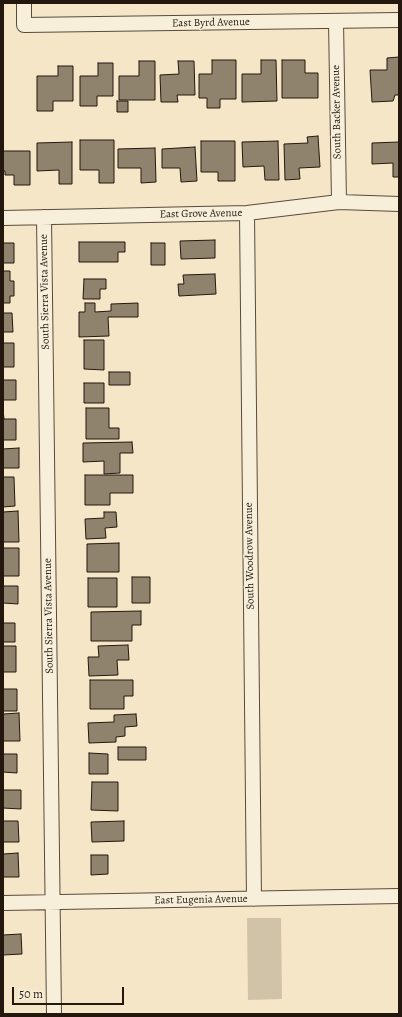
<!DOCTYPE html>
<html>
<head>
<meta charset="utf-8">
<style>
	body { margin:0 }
	#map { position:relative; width:402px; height:1017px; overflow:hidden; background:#f4e6c7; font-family:Alegreya,serif }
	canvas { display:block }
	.frame { position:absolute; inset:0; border:4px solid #24170e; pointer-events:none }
	.scale { position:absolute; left:12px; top:987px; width:112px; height:18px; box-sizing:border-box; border:2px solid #24170e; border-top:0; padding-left:5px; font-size:12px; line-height:14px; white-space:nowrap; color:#24170e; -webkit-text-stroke:3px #f8efdb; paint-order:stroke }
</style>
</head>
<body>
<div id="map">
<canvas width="402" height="1017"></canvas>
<div class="frame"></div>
<div class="scale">50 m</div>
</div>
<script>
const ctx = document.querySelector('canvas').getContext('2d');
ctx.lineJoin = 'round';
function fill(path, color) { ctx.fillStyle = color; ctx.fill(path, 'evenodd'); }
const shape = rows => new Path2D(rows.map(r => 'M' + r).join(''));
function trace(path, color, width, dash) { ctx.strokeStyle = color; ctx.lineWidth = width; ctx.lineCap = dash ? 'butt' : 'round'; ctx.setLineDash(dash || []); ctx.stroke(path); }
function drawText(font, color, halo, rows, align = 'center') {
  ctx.font = font + ' Alegreya,serif'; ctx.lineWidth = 3; ctx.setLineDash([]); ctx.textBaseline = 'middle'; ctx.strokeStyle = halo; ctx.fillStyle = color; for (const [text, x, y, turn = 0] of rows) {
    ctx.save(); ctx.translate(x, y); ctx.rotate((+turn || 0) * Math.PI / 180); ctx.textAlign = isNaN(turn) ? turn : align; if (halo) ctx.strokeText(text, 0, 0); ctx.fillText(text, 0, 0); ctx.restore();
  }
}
fill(shape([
	[247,918,281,918,282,999,248,1000]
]), '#d1c3a8');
const building = shape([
	[399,57,399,95,395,95,393,101,372,102,370,70,387,70,387,58,399,57],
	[212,60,236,60,236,99,220,99,220,108,207,108,207,98,199,98,199,74,212,74,212,60],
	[261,60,276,60,277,101,242,102,242,74,261,74,261,60],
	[282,60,305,60,305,73,318,73,318,98,282,98,282,60],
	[139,61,155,61,155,100,119,100,119,76,139,76,139,61],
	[178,61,194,61,195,95,177,95,178,102,161,102,160,75,179,74,178,61],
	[98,63,113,63,113,96,97,96,97,106,80,106,80,76,98,76,98,63],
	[58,66,73,66,73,101,53,101,53,111,37,111,37,76,58,76,58,66],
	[117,101,128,101,128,112,117,112,117,101],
	[318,136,320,167,299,168,300,179,285,180,284,144,308,143,307,137,318,136],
	[80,140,114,140,114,183,99,183,99,170,80,170,80,140],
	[201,141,235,141,235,181,218,181,218,172,201,172,201,141],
	[278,141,279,180,265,180,264,166,243,167,242,142,278,141],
	[72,142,72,184,59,184,59,170,37,171,37,143,72,142],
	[399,142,399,177,393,177,393,163,372,164,372,143,399,142],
	[195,147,197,181,181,182,180,168,162,168,162,149,195,147],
	[155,148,156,182,141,183,141,168,118,168,118,149,155,148],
	[3,151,30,151,30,185,14,185,14,175,5,175,5,171,3,171,3,151],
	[215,240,215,258,181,259,180,241,215,240],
	[79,242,125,242,125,252,118,252,118,262,79,262,79,242],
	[3,243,14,243,14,263,3,263,3,243],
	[151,243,165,243,165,265,151,265,151,243],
	[3,271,10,271,10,281,14,281,14,296,10,296,10,303,3,303,3,271],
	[215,274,216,294,179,296,178,284,184,284,183,275,215,274],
	[84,279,106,279,106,289,100,289,100,299,83,299,84,279],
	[85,303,95,303,95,312,111,311,111,304,138,303,138,317,108,317,109,336,79,337,79,312,85,312,85,303],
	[3,313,12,313,13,332,3,332,3,313],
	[84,340,104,340,104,370,84,369,84,340],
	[3,343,14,343,14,367,3,367,3,343],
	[109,372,130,372,130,385,109,385,109,372],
	[3,380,16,380,16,400,3,400,3,380],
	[84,383,104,383,104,403,84,403,84,383],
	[86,408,109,408,109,428,119,428,119,439,86,439,86,408],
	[3,410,4,419,16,419,16,440,3,440,3,410],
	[132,442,133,453,120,453,120,473,104,474,104,461,83,462,83,443,132,442],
	[19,448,19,468,3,468,3,449,19,448],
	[85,475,133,475,133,493,110,493,110,505,85,505,85,475],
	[3,477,14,477,15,506,3,507,3,477],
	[18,511,19,542,3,542,3,512,18,511],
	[104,512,116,512,117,527,105,528,106,538,86,539,85,519,104,518,104,512],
	[119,543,119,572,87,572,87,544,119,543],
	[3,548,19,548,19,576,3,576,3,548],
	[132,577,150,577,150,603,132,603,132,577],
	[88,578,117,578,117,607,88,607,88,578],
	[3,586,18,586,18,604,3,603,3,586],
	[141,611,141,625,132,625,132,641,91,641,91,612,141,611],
	[3,623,15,623,15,642,3,642,3,623],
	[128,645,129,660,117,660,118,675,89,676,88,657,99,657,98,646,128,645],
	[3,646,16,646,16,672,3,672,3,646],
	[90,680,133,680,133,696,124,696,124,709,90,709,90,680],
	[3,689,17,689,17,711,3,711,3,689],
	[19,713,20,741,3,741,3,714,19,713],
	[136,714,137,726,125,727,125,736,116,737,116,742,89,743,88,723,114,722,114,715,136,714],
	[118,747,146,747,146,760,118,760,118,747],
	[89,753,108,754,108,774,89,774,89,753],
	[3,754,17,754,17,773,3,772,3,754],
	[92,782,118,782,118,811,91,810,92,782],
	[3,790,21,790,21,809,3,808,3,790],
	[3,821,18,821,19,842,3,842,3,821],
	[124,821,124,841,92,842,91,822,124,821],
	[18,853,19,877,3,877,3,854,18,853],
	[91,855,108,855,108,874,91,875,91,855],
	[21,934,22,954,3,955,3,935,21,934]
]);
fill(building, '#90836e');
trace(building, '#24170e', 1);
const minor = shape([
	[24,3,24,25,399,20],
	[336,21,339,202],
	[247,213,254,899],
	[44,217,54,1014],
	[3,218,247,213,339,202,399,204],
	[3,903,399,896]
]);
trace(minor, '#584b3c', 16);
trace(minor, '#f8efdb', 14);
drawText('11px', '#24170e', '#f8efdb', [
	["East Byrd Avenue",211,23,-1],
	["South Backer Avenue",337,112,-91],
	["East Grove Avenue",201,214,-1],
	["South Sierra Vista Avenue",45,292,-91],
	["South Woodrow Avenue",250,556,-91],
	["South Sierra Vista Avenue",49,616,-91],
	["East Eugenia Avenue",201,900,-1]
]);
</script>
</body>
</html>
